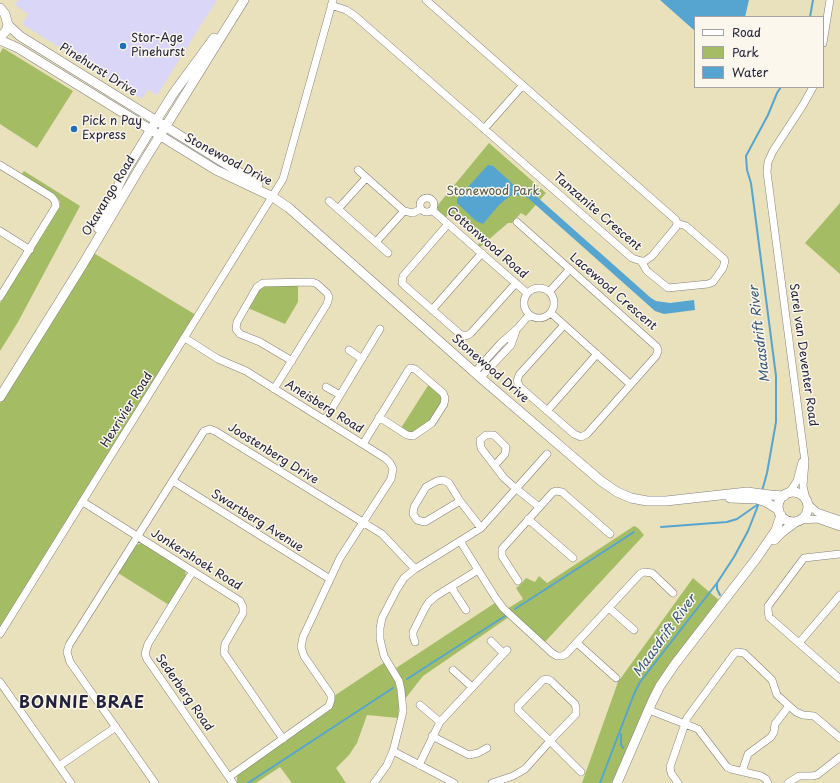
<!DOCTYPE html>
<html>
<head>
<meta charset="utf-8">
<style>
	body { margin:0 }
	#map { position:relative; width:840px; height:783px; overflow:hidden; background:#e9e0bc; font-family:"Playpen Sans",sans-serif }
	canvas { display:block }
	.legend { position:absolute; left:694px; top:16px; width:130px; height:72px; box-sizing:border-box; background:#fbf7ec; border:1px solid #a4a2a5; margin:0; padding:5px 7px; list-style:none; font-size:12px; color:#22223b }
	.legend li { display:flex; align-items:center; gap:8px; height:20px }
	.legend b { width:20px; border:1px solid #a4a2a5 }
</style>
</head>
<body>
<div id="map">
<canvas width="840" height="783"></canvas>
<ul class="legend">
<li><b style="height:5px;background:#fff"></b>Road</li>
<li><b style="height:11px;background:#a4bd64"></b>Park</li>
<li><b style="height:11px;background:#56a5d0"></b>Water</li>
</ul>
</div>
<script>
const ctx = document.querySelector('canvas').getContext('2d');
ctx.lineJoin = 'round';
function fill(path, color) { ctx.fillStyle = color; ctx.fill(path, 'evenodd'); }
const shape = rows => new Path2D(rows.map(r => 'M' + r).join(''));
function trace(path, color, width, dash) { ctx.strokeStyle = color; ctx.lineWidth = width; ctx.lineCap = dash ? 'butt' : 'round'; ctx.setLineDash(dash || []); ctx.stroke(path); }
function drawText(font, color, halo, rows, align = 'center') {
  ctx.font = font + ' "Playpen Sans",sans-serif'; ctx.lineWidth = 3; ctx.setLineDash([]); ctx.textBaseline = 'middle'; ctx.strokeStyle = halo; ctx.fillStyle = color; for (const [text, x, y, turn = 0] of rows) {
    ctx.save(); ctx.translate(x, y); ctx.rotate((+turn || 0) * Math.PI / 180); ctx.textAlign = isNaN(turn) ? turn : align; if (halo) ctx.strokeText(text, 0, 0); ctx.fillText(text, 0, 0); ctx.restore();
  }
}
fill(shape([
	[18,0,217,0,157,95,148,90,142,99,22,24,28,14,15,5]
]), '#dad6f7');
fill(shape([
	[3,48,73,91,37,148,0,124,0,53],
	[489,143,546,193,526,216,521,213,512,223,508,223,479,248,477,246,481,241,450,213,445,218,438,211,437,206],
	[24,171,80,206,18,322,0,351,0,303,60,207,60,202,57,197,22,174],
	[840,203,840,274,805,243],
	[92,252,196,315,0,628,0,403],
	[298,284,298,302,285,324,248,308,262,286],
	[429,384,441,395,443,399,428,424,410,433,401,428],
	[634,526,638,528,644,535,544,643,507,609,523,599,516,588,521,584,526,578,535,582,539,576,547,583],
	[141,543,143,543,185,570,186,576,169,605,118,573,135,546],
	[693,578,720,601,671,663,613,783,582,783,618,682],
	[495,603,509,617,423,676,405,699,399,675,396,668],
	[385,662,395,681,397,689,399,704,398,718,367,715,357,743,349,755,336,768,346,783,292,783,280,767,256,783,237,783,237,777,239,773,328,711,330,709,334,696]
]), '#a4bd64');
fill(shape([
	[660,0,749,0,745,17,695,17,695,31],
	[488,165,493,166,514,185,530,192,536,196,651,298,656,301,670,303,694,300,695,310,664,314,655,311,528,198,522,195,510,196,499,205,483,224,476,221,457,203,457,199]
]), '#56a5d0');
trace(shape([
	[810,17,813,0],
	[762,491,767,473,776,422,776,376,751,183,747,170,746,156,768,115,777,93,781,87],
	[661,527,727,522,737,519,757,505],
	[717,583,717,589,720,595],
	[515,609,634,532],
	[407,679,505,616],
	[621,734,621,745,623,748],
	[248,783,393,688],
	[600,783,634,694,640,682,717,583,734,557,748,531,759,503]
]), '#56a5d0', 2);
const street = shape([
	[331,5,346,10,355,16,632,258,641,261,645,261,652,256,676,227,677,223,676,220,426,0],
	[823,43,830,0],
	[484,129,523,85],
	[0,165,52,197,55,201,56,206,0,297],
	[358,170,404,211],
	'420 205a7 7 0 1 1 14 0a7 7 0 1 1-14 0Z',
	[329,201,388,253],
	[338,209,366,178],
	[432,210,527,293],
	[517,222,657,347,658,351,656,356,587,434,581,437,574,434,520,387,517,381,519,375,564,325],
	[448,224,403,276,402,283,405,286,460,334,464,336,468,335,471,333,516,283],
	[0,231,30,250],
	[376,242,404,211,413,213,421,209],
	[641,261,647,271,668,288,708,284,713,282,723,268,725,261,724,259,686,226,677,223],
	'524 303a15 15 0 1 1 30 0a15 15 0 1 1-30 0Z',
	[549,292,570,269],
	[432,310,482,253],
	[551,313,630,384],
	[185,338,218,359,246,371,385,458,390,463,393,469,391,479,340,558,303,637,301,647,304,656,331,695,331,700,329,706,229,777],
	[349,350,362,359],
	[475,372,501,343,517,329,529,315],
	[481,377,511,345,516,331],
	[326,387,340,395],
	[274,389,327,304,329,297,327,293,317,284,312,282,263,283,257,287,237,322,236,329,240,334,260,342,292,361],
	[547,411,597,354],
	[325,420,380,329],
	[363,444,409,369,410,368,415,369,443,393,445,398,444,404,432,423,413,436,407,435,379,417],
	[495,465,505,454,506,447,494,435,486,435,480,440,481,448,504,478,513,486,539,507],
	[173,481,330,579],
	[789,493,797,481,802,462],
	[806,499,803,486,805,462,767,172,768,162,773,151,803,105,813,87],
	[460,501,425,522,417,520,413,514,414,507,426,487,437,481,443,480,449,483,460,501,481,528],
	[83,502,240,601,243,607,243,613,225,644,224,653,283,739],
	[808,504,817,512,840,520],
	[528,519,573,558],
	[801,520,817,519,840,527],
	[460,541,495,597,503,608,552,653,557,656,562,656,566,654,640,574,644,572,652,573,673,593],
	[840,554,804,558,768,606,768,610,769,617,840,679],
	[193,571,148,644,145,654,147,659,233,783],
	[518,581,502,556,502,549,553,492,556,491,562,492,610,534],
	[451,587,466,610],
	[609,608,634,630],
	[0,634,283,179,333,0],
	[491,641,503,653],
	[415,642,413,636,413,632,425,608,429,602,436,596,478,570],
	[577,643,616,678],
	[799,643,840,595],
	[453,670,472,687],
	[0,682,71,783],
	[420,705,440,722],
	[649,710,698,729,727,767,731,769,761,776,766,779,768,783],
	[432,736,469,755,478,753,487,748],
	[393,751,454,783],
	[419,765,440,722,507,650],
	[59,766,116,727],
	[742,772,748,754,771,737,774,732,775,724,789,706],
	[155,783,70,662,67,652,69,645,204,431,210,429,215,431,382,534,415,569],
	[374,783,387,765,393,751,401,720,403,711,401,690,399,681,384,656,380,639,380,628,382,618,397,589,404,578,415,569,481,528,547,454],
	[492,783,513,776,525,769,550,741,576,714,576,708,575,704,551,681,547,679,543,680,518,706,518,710,550,741,581,772],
	[678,783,671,773,670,767,687,718,734,654,737,652,744,653,772,680,777,695,796,712,803,715,814,716,840,738],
	[788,783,799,776,812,776,817,775,840,757]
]);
const secondary = shape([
	[0,8,5,14,8,25,6,31,0,37],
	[8,25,20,36,258,184],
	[0,40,18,48,216,170,273,197,289,208,482,379,601,481,617,492,631,498,647,501,666,501,747,492,770,495,784,496],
	[98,228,125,172,156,121,173,94,214,38],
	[0,397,83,264,141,166,244,0],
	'778 507a15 15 0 1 1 30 0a15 15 0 1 1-30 0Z',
	[730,498,757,499,766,502,779,510],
	[774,540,781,533,797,521],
	[617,783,652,702,660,686,675,664,756,559,776,530,781,515]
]);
trace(street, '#86817c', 8);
trace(secondary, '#86817c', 10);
trace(street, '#fff', 7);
trace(secondary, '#fff', 9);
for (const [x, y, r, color] of [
	[123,46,4,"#1f6fb2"],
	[74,129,4,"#1f6fb2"]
]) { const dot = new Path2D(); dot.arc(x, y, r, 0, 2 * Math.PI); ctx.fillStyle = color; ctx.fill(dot); trace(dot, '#fbf7ec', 1.5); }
drawText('12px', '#22223b', '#fbf7ec', [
	["Stor-Age",131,39],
	["Pinehurst",131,53],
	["Pick n Pay",82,122],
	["Express",82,136]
], 'left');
drawText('12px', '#22223b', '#fbf7ec', [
	["Pinehurst Drive",98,70,32],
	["Stonewood Drive",228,160,28],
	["Okavango Road",109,196,-59],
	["Tanzanite Crescent",597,212,41],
	["Cottonwood Road",487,243,41],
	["Lacewood Crescent",613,292,41],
	["Sarel van Deventer Road",803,355,82],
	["Stonewood Drive",490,369,41],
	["Aneisberg Road",324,407,32],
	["Hexrivier Road",127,410,-58],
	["Joostenberg Drive",273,454,32],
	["Swartberg Avenue",257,521,32],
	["Jonkershoek Road",196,560,32],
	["Sederberg Road",184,693,55]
]);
drawText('12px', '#505849', '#fbf7ec', [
	["Stonewood Park",493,192]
]);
drawText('italic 13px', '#375677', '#fbf7ec', [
	["Maasdrift River",760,334,-97],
	["Maasdrift River",665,636,-54]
]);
ctx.letterSpacing = '1px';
drawText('bold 16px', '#22223b', '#fbf7ec', [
	["BONNIE BRAE",82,704]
]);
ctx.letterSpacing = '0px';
</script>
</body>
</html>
